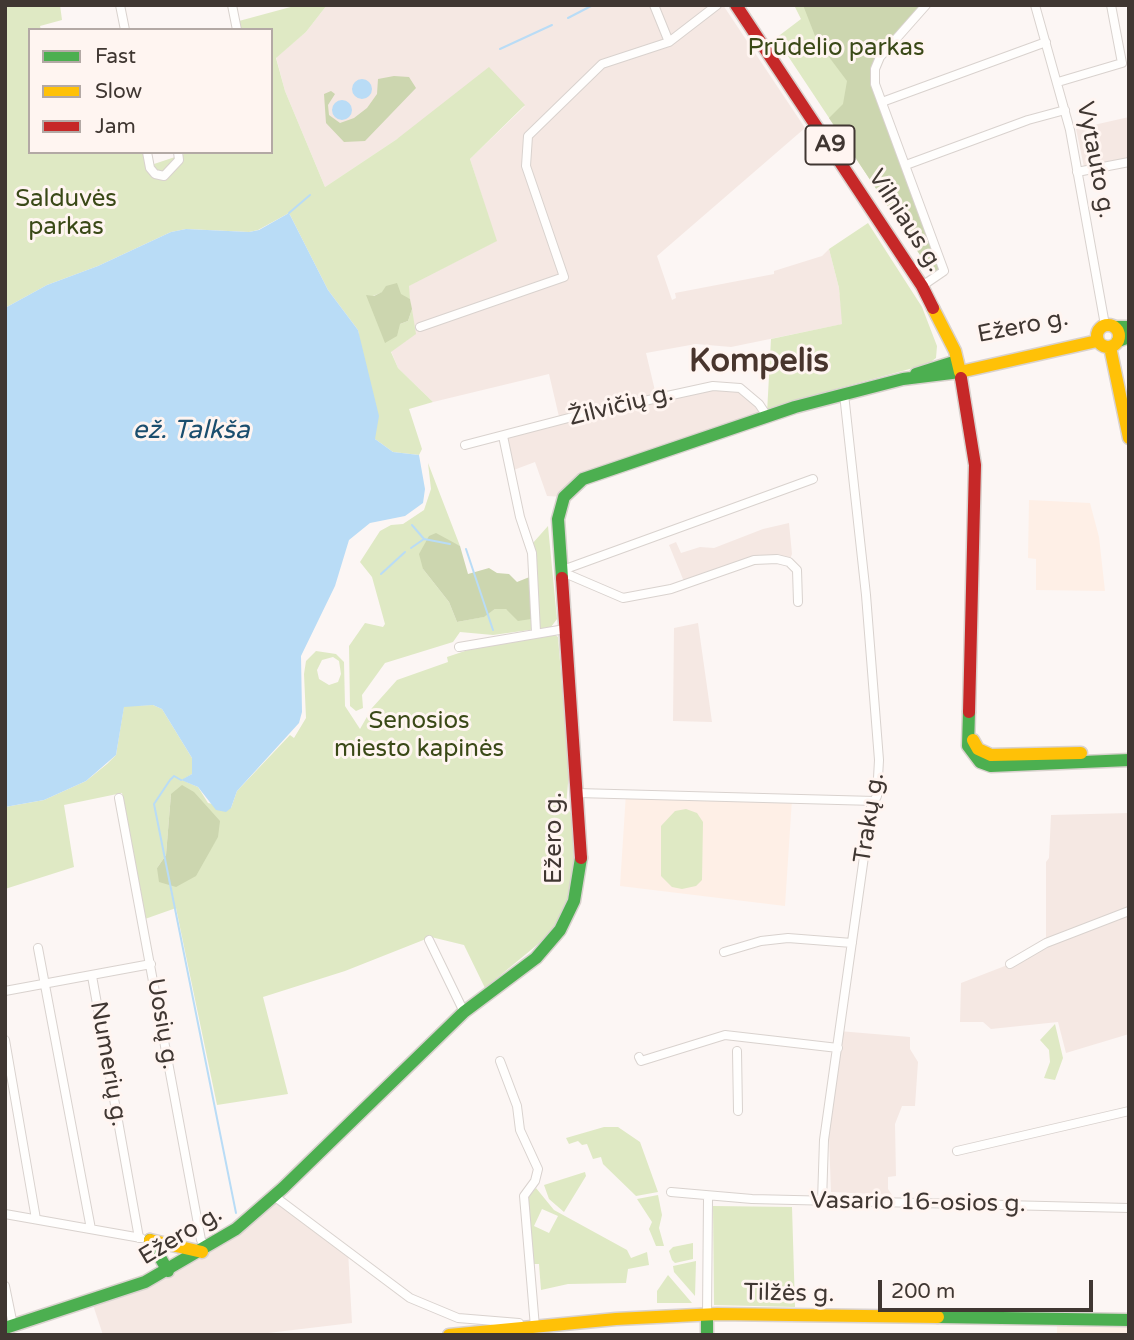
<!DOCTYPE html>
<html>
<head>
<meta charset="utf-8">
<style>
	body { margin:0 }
	#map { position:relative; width:1134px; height:1340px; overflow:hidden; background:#fcf6f4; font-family:"Varela Round",sans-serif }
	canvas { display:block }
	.frame { position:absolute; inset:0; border:7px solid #403732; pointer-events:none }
	.legend { position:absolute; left:28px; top:28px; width:245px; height:126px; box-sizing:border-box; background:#fff5f1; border:2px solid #b3a9a5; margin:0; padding:9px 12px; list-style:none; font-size:21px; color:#403732 }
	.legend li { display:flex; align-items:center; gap:14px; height:35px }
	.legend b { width:35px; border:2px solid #b3a9a5 }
	.scale { position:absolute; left:878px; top:1280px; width:215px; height:32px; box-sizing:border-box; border:4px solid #403732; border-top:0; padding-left:9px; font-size:21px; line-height:24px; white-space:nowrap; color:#403732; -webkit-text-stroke:5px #fff5f1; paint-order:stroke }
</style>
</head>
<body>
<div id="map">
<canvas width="1134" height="1340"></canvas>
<div class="frame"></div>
<ul class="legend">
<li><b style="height:9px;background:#4caf50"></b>Fast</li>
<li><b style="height:9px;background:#ffc107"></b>Slow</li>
<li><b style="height:9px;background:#c62828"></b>Jam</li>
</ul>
<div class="scale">200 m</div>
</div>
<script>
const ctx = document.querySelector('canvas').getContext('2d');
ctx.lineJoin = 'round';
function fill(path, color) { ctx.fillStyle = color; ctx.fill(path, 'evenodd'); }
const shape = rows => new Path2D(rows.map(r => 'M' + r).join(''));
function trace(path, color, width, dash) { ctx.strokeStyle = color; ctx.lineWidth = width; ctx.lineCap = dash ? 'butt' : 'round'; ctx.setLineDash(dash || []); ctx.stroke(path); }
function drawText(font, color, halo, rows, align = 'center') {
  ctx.font = font + ' "Varela Round",sans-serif'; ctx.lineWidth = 6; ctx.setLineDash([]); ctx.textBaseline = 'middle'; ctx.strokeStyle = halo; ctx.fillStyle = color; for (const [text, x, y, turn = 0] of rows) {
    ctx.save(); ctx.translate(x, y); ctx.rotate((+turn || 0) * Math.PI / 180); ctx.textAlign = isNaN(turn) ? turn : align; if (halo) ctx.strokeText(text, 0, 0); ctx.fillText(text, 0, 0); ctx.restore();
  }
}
fill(shape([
	[327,5,723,5,805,128,657,256,672,300,676,298,675,293,774,274,774,271,822,256,829,249,839,288,843,324,731,347,696,344,646,353,657,399,735,386,767,416,599,472,564,497,547,496,535,462,511,471,503,436,560,421,549,374,433,402,398,368,391,351,415,334,408,286,496,241,470,159,525,106,397,139,325,187,285,91,276,57,306,32],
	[1129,117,1129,157,1084,167,1076,129],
	[789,523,792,554,789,562,764,558,685,584,669,545,676,542,681,553,700,547,714,548,763,529],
	[698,623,712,722,673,721,674,628],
	[1129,813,1129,1034,1066,1053,1058,1022,991,1029,983,1022,960,1022,961,983,1010,964,1046,943,1046,862,1049,858,1051,815],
	[839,1031,910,1037,910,1049,918,1062,915,1106,902,1106,895,1124,896,1176,888,1177,888,1189,892,1195,831,1192,828,1110],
	[274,1196,348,1251,352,1323,251,1335,103,1335,92,1302,168,1271]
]), '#f5e8e3');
fill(shape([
	[1029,500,1090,503,1099,537,1105,591,1036,590,1036,559,1028,558],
	[626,793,792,799,785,906,620,886],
	[1057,1319,1129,1320,1129,1335,1057,1335]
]), '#feefe6');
fill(shape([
	[5,5,60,5,62,20,40,26,41,30,30,30,30,152,151,152,154,164,190,152,271,152,271,30,240,30,239,21,298,5,327,5,306,32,276,58,285,91,325,187,397,139,489,67,525,105,470,159,497,241,409,286,410,299,383,292,373,296,400,324,408,321,412,309,416,334,391,352,398,368,433,402,409,409,422,449,419,455,393,452,375,439,358,330,328,290,289,213,258,230,249,232,186,229,171,232,98,266,47,285,5,308],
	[794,5,926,5,875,69,936,279,776,38,801,19],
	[868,223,922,307,937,346,936,358,928,364,836,389,767,413,771,339,842,324,839,288,829,249],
	[428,463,460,546,445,540,423,569,449,602,457,622,483,617,495,609,506,609,531,619,532,544,548,526,557,619,551,627,493,635,460,632,453,642,385,663,362,695,363,708,356,711,350,706,349,646,365,623,383,627,385,624,372,577,360,562,380,531,391,525,403,524,424,510,431,489],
	[554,634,558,637,569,772,566,806,572,815,573,826,574,866,571,892,564,911,549,935,485,988,464,945,431,937,345,971,263,997,288,1094,217,1105,176,908,145,919,122,793,64,805,74,867,5,889,5,807,44,800,86,781,107,764,116,755,124,706,153,705,162,709,192,758,192,774,182,780,198,787,208,803,231,808,237,791,290,735,294,738,306,718,304,674,306,661,316,651,336,654,344,662,345,706,360,729,372,708,397,680,448,662,447,657,489,643],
	[333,657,339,661,341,674,338,682,329,685,319,679,317,670,322,660],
	[171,794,218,836,207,855,157,868,166,855],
	[686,809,697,813,703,822,702,880,696,886,682,889,672,887,661,876,661,826,675,811],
	[1055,1024,1063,1058,1055,1080,1044,1078,1050,1062,1049,1050,1040,1040],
	[604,1127,618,1127,640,1142,658,1192,636,1196,603,1164,601,1157,593,1159,587,1144,582,1145,578,1141,569,1144,566,1138],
	[585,1172,586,1176,564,1212,549,1199,544,1185],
	[536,1188,554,1210,627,1250,631,1258,647,1252,649,1265,628,1269,626,1283,568,1284,541,1290,539,1264,533,1264,528,1197],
	[542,1209,558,1216,549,1233,534,1226],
	[658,1195,662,1215,659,1228,664,1246,656,1246,649,1229,652,1222,637,1199],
	[713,1206,792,1207,795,1307,714,1305],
	[693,1243,693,1259,675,1263,672,1260,669,1251,673,1247],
	[696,1261,695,1296,674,1272,673,1266],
	[668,1275,692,1303,657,1303,657,1291]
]), '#dfe9c4');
fill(shape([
	[803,5,926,5,880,57,875,84,944,270,936,279,829,118,843,104,847,81,817,41],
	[394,76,409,77,416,88,365,141,344,142,326,123,324,94,331,91,335,94,328,105,329,115,340,123,354,118,367,108,377,94,378,79],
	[397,283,401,294,410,299,412,309,408,321,400,324,397,336,385,343,366,295,374,296,382,292,386,286],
	[436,533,460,546,468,574,489,568,497,573,509,574,517,582,532,576,531,619,518,621,506,609,495,609,484,617,457,622,449,602,423,569,419,554,429,536],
	[182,785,194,792,220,821,218,837,196,876,176,887,159,882,157,868,166,855,171,794]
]), '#ccd6af');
fill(shape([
	'352 89a10 10 0 1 1 20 0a10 10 0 1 1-20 0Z',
	'332 110a10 10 0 1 1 20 0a10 10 0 1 1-20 0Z',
	[289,213,328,290,358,330,379,416,375,439,393,452,419,455,425,489,423,503,405,516,370,523,349,540,335,586,301,656,302,712,299,723,237,791,231,808,226,812,216,810,198,787,181,780,192,774,192,758,162,709,153,705,124,707,116,755,86,781,44,800,5,807,5,308,47,285,98,266,171,232,186,229,249,232,259,230]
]), '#b9dcf6');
trace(shape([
	[568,18,593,5],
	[500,49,552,25],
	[289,213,310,195],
	[412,525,424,539,450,544],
	[411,548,424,539],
	[466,549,493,630],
	[381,574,405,552],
	[181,780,174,776,170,780,154,804,236,1213]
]), '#b9dcf6', 2);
const street = shape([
	[120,5,125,30],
	[232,5,237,30],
	[654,5,669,42],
	[1035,5,1070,130,1105,325],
	[1058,82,1122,63,1111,5],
	[882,102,1046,42],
	[147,152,150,168,155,174,164,176,179,160,178,152],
	[906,165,1028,120,1065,110],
	[1077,172,1129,162],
	[922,286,944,271,875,84,875,69,880,57,926,5],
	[420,327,564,277,526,166,528,136,602,64,669,42,717,5],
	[503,436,520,517,532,553,536,632],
	[465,445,580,415,713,386,740,388,759,404,767,416],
	[560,571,623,598,671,589,754,560,777,559,789,562,797,570,798,602],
	[560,571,813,479],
	[459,647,565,629],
	[577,793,875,801],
	[119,798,201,1240,207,1248],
	[429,940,464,1012],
	[38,948,91,1229],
	[724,952,761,941,788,938,852,943],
	[1010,964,1046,943,1129,911],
	[92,976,139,1238],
	[5,991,151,964],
	[5,1040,36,1219],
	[737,1051,738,1111],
	[639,1057,641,1061,725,1035,838,1048],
	[500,1061,517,1106,520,1130,538,1169,535,1181,524,1196,535,1327,532,1326],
	[957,1151,1129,1111],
	[671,1192,752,1199,1129,1208],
	[274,1196,410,1298,458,1318,519,1323],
	[822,1201,824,1140,871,807,877,796,879,760,866,595,844,394],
	[5,1214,141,1238],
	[5,1286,13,1325],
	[707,1315,708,1198]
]);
const fast = shape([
	[1115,327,1129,327],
	[1118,341,1129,337],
	[916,374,957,361],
	[562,578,558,519,564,497,583,479,795,407,903,379,960,372,961,378],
	[969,712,968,746,980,762,991,766,1129,760],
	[150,1240,168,1271],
	[707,1315,707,1335],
	[938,1317,1129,1320],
	[5,1328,145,1282,236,1229,283,1188,464,1012,536,958,560,930,574,901,581,858]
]);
const slow = shape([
	[933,308,955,351,960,372,1097,341],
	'1097 336a11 11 0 1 1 22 0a11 11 0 1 1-22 0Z',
	[1110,347,1129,438],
	[973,740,978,749,991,755,1081,753],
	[150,1240,202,1252],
	[449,1335,616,1319,717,1314,938,1317]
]);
const jam = shape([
	[736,5,922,286,933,308],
	[961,378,975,465,969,712],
	[562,578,581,858]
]);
trace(street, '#d9d2ce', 10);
trace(fast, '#d9d2ce', 15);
trace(slow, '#d9d2ce', 15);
trace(jam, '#d9d2ce', 15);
trace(street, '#fffefd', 8);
trace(fast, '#4caf50', 12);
trace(slow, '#ffc107', 12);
trace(jam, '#c62828', 12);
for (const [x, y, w] of [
	[830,145,49]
]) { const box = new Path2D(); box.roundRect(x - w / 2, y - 19.5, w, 39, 5); ctx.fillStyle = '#fff5f1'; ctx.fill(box); trace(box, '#403732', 2); }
drawText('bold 23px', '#403732', null, [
	["A9",830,145]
]);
drawText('24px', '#3a4917', '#fff5f1', [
	["Prūdelio parkas",836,49],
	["Salduvės",66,200],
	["parkas",66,228],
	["Senosios",419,722],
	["miesto kapinės",419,750]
]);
drawText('24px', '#403732', '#fff5f1', [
	["Vytauto g.",1095,160,79],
	["Vilniaus g.",905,221,57],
	["Ežero g.",1023,327,-11],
	["Žilvičių g.",621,406,-14],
	["Trakų g.",870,818,-81],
	["Ežero g.",555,838,-90],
	["Uosių g.",162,1024,80],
	["Numerių g.",108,1064,80],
	["Vasario 16-osios g.",918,1203,1],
	["Ežero g.",181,1236,-31],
	["Tilžės g.",789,1294,1]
]);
drawText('italic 26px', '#1b4e6e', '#fff5f1', [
	["ež. Talkša",191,431]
]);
drawText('bold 32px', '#48352d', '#fff5f1', [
	["Kompelis",759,363]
]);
</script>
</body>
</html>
